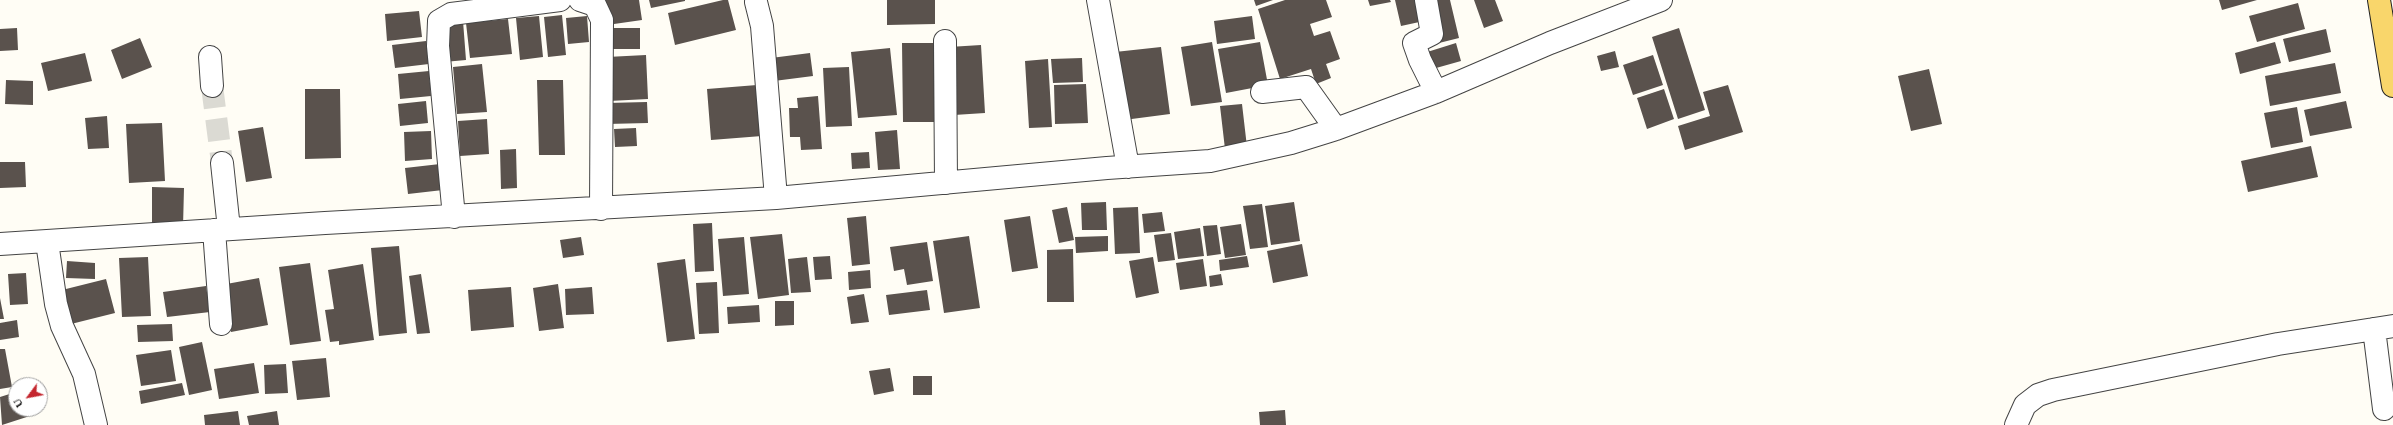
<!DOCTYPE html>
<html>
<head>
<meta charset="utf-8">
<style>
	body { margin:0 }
	#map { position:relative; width:2393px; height:425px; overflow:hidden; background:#fffdf5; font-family:Spectral,serif }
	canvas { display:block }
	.north { position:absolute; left:8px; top:377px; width:40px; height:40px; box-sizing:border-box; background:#fff; border:1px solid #a0a0a0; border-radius:50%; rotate:238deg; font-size:11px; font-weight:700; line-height:16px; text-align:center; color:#111 }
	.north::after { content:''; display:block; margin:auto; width:14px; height:18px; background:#c4262e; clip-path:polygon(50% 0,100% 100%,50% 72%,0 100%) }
</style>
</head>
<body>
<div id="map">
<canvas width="2393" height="425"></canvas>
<div class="north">U</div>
</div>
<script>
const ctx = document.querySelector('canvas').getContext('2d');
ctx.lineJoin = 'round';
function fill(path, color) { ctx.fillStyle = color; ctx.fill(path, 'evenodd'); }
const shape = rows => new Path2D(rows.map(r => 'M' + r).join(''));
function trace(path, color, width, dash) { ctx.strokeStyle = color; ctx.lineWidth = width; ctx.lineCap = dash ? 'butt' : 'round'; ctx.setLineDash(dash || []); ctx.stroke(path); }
fill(shape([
	[604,0,639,0,642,20,607,25],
	[649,0,685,0,685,1,651,8],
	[723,0,728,0,736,30,675,45,668,13],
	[887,0,935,0,935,24,887,25],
	[1254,0,1273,0,1256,6],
	[1285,0,1326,0,1332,17,1310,24,1314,36,1330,31,1340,59,1326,64,1331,78,1316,84,1311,69,1280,79,1258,9],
	[1368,0,1390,0,1391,2,1370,6],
	[1395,0,1419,0,1424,21,1401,26],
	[1428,0,1450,0,1459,38,1439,43],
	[1474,0,1495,0,1503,21,1484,28],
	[2219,0,2257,0,2222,10],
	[2298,3,2305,29,2257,42,2249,16],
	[419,11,422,37,387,41,385,14],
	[562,15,566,55,548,57,544,17],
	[539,16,543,57,520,60,516,18],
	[587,16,589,42,568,44,566,18],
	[1252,16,1255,39,1217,44,1214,21],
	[508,19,512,54,470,58,466,23],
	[463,21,466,60,444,62,441,22],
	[17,28,18,50,0,51,0,29],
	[610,28,640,28,640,49,610,49],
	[1679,28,1705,110,1678,119,1652,37],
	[2326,29,2331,52,2289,62,2283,39],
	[140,38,152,67,122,79,111,50],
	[426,41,429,64,395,68,392,45],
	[1212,42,1222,102,1191,106,1181,47],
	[1260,42,1268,85,1226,93,1218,49],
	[2275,42,2281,63,2240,74,2235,53],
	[902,43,941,43,941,122,903,122],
	[1456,43,1461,61,1429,70,1424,53],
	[981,45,985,113,954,115,949,47],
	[1161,47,1170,114,1124,120,1115,52],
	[890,48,897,115,858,118,851,52],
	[1615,51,1619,67,1601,71,1597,56],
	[85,53,92,81,48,91,41,63],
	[810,53,813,76,774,81,771,58],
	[646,55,648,99,609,101,607,57],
	[1653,55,1663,85,1633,95,1623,65],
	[1082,58,1083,82,1053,83,1051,59],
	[1048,59,1052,127,1029,128,1025,61],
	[2335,63,2341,93,2270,106,2265,76],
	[482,64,487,112,457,114,453,67],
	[849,67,852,126,826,127,823,68],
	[1929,69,1942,124,1911,131,1898,76],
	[429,71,431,96,400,99,398,74],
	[6,80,33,81,33,105,5,104],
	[537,80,563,80,565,155,539,155],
	[1086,84,1088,123,1055,124,1054,85],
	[757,85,762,136,711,140,707,89],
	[1728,85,1743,132,1685,150,1678,126,1710,116,1703,92],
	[305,89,340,89,341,158,305,159],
	[1664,89,1674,119,1647,129,1637,98],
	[818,96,822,149,801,150,800,137,790,137,789,108,798,108,797,98],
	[426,101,428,123,400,126,398,104],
	[2346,101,2352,128,2310,136,2304,110],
	[647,102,648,123,607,124,607,103],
	[1242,104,1247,147,1225,149,1220,106],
	[2297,107,2303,142,2271,148,2264,113],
	[107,116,109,148,88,149,85,118],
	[487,119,489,154,460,156,458,121],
	[162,123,165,181,129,183,126,124],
	[263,127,272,178,246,182,238,131],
	[636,128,637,146,615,147,614,129],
	[897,130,900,169,878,170,875,132],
	[431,131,432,159,405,161,404,132],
	[2311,146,2318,177,2248,192,2241,161],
	[516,149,517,188,501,189,500,150],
	[869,152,870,168,852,169,851,153],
	[0,162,25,162,26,187,0,188],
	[440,164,443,190,408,194,405,168],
	[152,187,184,188,183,227,152,226],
	[1106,202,1107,230,1082,230,1081,203],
	[1294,202,1300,241,1271,245,1265,206],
	[1262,204,1268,247,1250,249,1243,206],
	[1067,207,1074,240,1059,243,1052,210],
	[1138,207,1140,253,1115,254,1113,208],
	[1162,212,1165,231,1144,233,1142,214],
	[866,216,870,264,852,266,847,218],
	[1030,216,1038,268,1012,272,1004,220],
	[712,223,714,271,695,272,693,224],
	[1241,224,1246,255,1225,258,1220,227],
	[1217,225,1221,254,1207,256,1203,226],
	[1200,228,1204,256,1178,259,1174,232],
	[1171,233,1175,260,1158,262,1154,235],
	[782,234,789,295,758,299,750,237],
	[969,236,980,308,944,313,933,241],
	[1108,236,1108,251,1076,253,1075,237],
	[581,237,584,255,563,258,560,240],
	[744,237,749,294,723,296,718,239],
	[927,242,933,281,907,285,904,269,894,271,890,247],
	[1302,244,1308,276,1273,283,1267,251],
	[399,246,407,333,379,336,371,248],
	[1073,249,1074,302,1047,302,1047,250],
	[830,256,832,279,815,280,813,257],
	[1247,256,1249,267,1220,271,1219,260],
	[148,257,151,316,122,317,119,258],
	[807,257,811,292,791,293,788,259],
	[1153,257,1159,293,1136,298,1129,261],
	[685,259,695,339,667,342,657,263],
	[1203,259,1207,286,1180,290,1176,263],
	[67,261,95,263,95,279,66,278],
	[310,263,321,341,290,345,279,267],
	[363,264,374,340,339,345,339,341,330,342,325,310,334,309,328,270],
	[870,270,871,288,849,290,848,272],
	[26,273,28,304,10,305,8,274],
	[421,274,430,333,417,334,409,276],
	[1221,274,1223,285,1210,287,1209,276],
	[259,278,268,325,231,332,221,285],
	[106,279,115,313,71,324,62,290],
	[717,282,719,333,699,334,696,283],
	[558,284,564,328,539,331,533,288],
	[206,286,210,312,167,317,163,292],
	[511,287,514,327,471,331,468,290],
	[592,287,594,314,566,315,565,289],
	[927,290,930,310,889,315,886,295],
	[864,294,869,322,851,324,847,297],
	[0,298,4,319,0,319],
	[775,301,794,301,794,325,775,326],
	[759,305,760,322,728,324,727,307],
	[17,320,19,337,0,340,0,323],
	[172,324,173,341,138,342,137,325],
	[202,342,212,390,189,395,179,347],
	[0,349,5,349,12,387,0,389],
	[171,350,176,381,141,386,136,355],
	[326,358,330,397,297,400,292,361],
	[254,363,259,393,219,399,214,369],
	[286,364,288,393,265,394,264,365],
	[890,368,894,391,874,395,869,371],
	[913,376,932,376,932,395,913,395],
	[182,383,185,395,141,404,139,391],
	[16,392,16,409,35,409,36,414,2,425,0,397],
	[1285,410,1286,425,1260,425,1259,412],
	[238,411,240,425,205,425,204,415],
	[277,411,279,425,249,425,247,416]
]), '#5a524d');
trace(shape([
	[212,86,222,163]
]), '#dbdad3', 22, [22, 11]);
const minor = shape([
	[580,0,595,5,602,20,601,209],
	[1098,0,1128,167],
	[1426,0,1432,34,1414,43,1420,60,1436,92],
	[756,2,762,26,776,198],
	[945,41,946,183],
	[210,57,212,86],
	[1262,92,1306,87,1336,129],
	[222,163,229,229],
	[454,217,438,46,439,21,451,14,560,0],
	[214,230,221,324],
	[47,242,56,304,62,326,84,374,96,425],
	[0,244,325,223,776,198,1107,168,1210,161,1291,143,1336,129,1436,92,1550,43,1661,0],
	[2374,329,2384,409],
	[2016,425,2025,405,2038,395,2053,390,2278,344,2393,326]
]);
const major = shape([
	[2379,0,2393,86]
]);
trace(minor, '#444', 24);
trace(major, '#222', 24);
trace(minor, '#fff', 22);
trace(major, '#f9d66b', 22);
</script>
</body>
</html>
